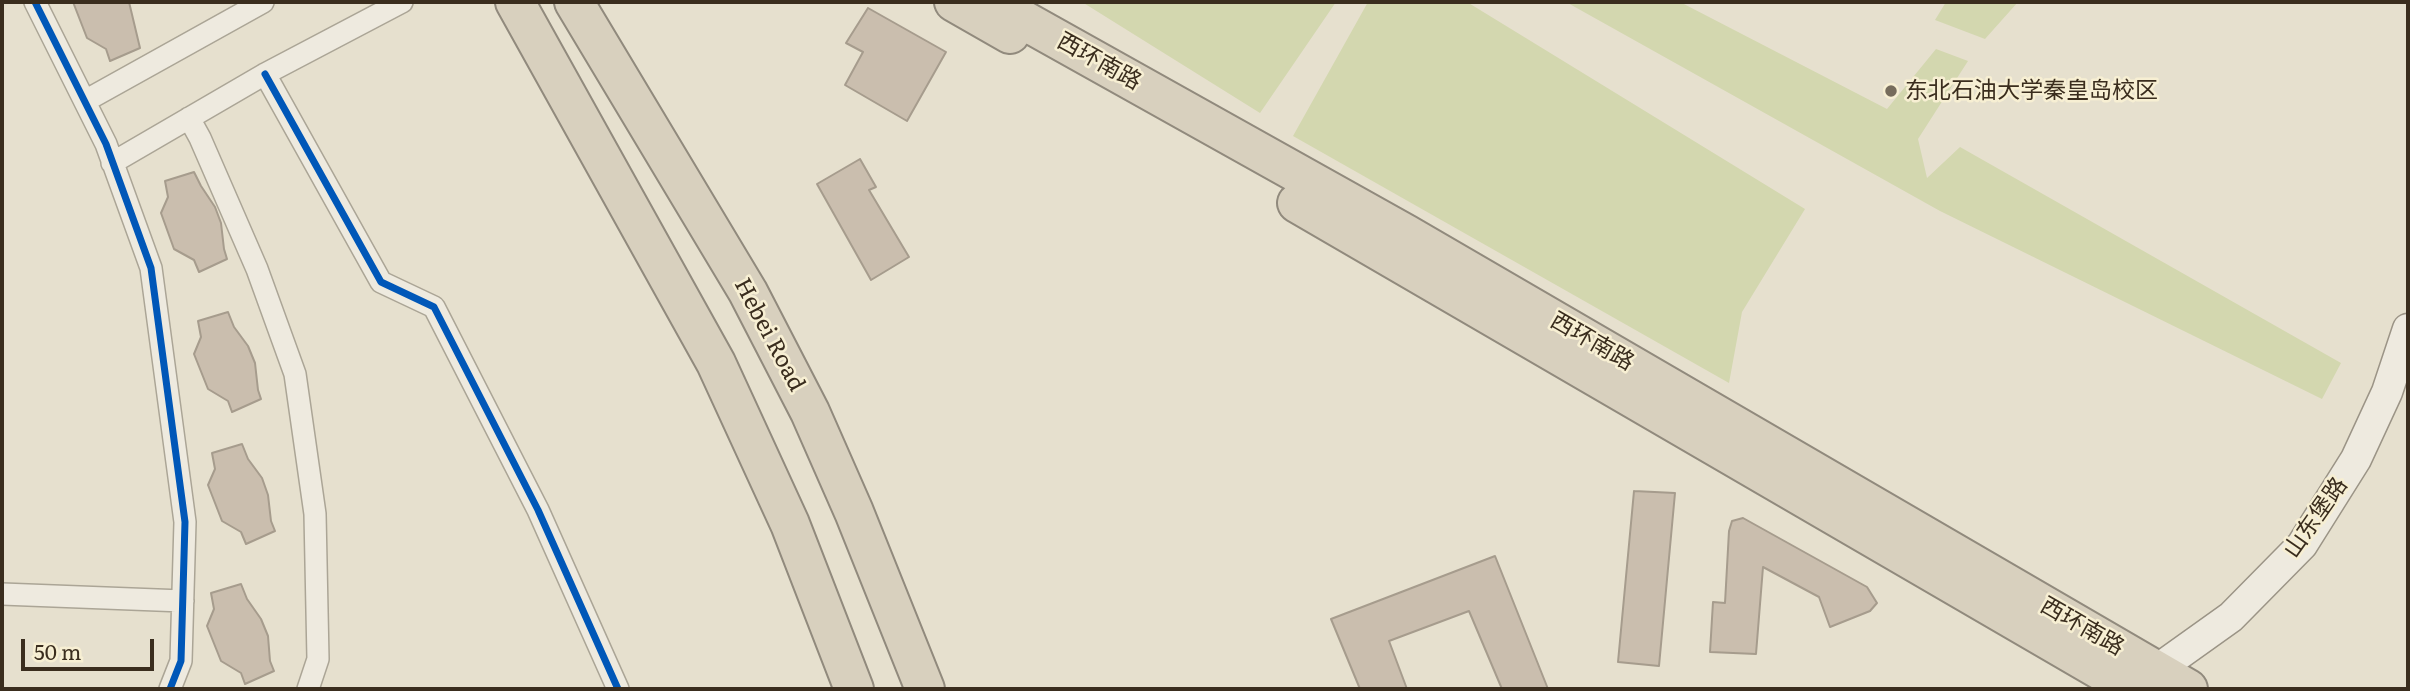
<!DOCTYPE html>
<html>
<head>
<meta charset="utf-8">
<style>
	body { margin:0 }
	#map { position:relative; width:2410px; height:691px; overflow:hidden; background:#e6e0ce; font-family:Literata,serif }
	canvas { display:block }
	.frame { position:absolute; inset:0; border:4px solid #3a2d1e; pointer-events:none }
	.scale { position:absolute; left:21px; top:639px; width:133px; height:32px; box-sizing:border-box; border:4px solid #3a2d1e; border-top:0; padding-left:9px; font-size:21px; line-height:24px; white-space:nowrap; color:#3a2d1e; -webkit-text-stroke:5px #f7efd3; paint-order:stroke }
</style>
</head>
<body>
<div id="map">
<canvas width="2410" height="691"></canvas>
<div class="frame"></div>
<div class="scale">50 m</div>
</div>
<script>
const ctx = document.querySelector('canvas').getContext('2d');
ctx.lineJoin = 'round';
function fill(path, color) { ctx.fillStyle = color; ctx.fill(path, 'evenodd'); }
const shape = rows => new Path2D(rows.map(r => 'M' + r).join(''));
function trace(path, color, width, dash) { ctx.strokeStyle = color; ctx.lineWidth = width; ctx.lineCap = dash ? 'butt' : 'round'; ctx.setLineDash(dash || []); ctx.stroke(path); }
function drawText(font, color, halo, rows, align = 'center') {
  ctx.font = font + ' Literata,"Noto Sans SC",serif'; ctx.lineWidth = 5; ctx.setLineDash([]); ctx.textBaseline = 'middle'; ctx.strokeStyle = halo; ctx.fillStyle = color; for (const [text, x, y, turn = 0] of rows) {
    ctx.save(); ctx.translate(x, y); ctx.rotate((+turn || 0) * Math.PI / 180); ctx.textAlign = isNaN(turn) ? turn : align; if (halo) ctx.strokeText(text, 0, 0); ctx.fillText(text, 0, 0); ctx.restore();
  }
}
fill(shape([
	[1082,2,1336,2,1260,113],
	[1368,2,1467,2,1805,209,1742,312,1729,383,1293,136],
	[1566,2,1680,2,1887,109,1936,49,1968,61,1918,139,1927,178,1960,147,2341,363,2322,399,1940,211],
	[1946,2,2018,2,1985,39,1935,20]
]), '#d3d7af');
const building = shape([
	[73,2,129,2,140,48,110,61,106,49,87,38,73,2],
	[868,8,946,52,907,121,845,85,863,52,846,43,868,8],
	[860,159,876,187,869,190,909,257,871,280,817,184,860,159],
	[194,172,201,186,215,207,221,223,224,249,227,259,199,272,194,260,174,249,161,213,168,197,165,181,194,172],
	[228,312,234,327,248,346,255,363,258,390,261,399,232,412,228,401,208,389,194,354,201,337,198,321,228,312],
	[242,444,248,459,262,478,268,495,271,521,275,531,246,544,241,532,222,521,208,485,215,469,212,453,242,444],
	[1634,491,1675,493,1659,666,1618,662,1634,491],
	[1743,518,1867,587,1877,603,1870,611,1830,627,1819,597,1763,567,1756,654,1710,652,1713,602,1725,603,1729,531,1732,521,1743,518],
	[1495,556,1548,689,1502,689,1469,611,1389,641,1407,689,1360,689,1331,619,1495,556],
	[241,584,247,599,261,619,268,636,270,661,274,671,245,684,241,673,221,661,207,626,214,609,211,593,241,584]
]);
fill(building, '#cabeae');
trace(building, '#a69c8d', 2);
const street = shape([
	[35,2,106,144,151,268,185,522,181,661,170,689],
	[265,74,381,282,434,307,538,510,618,689],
	[85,101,263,2],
	[189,118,200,138,257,269,295,374,315,514,318,659,308,689],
	[112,163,265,74,402,2],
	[2,594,183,601]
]);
const secondary = shape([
	[2140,682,2231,617,2302,545,2356,459,2387,392,2408,329]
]);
const highway = shape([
	[515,2,716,363,790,524,854,689],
	[574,2,748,292,810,412,854,512,925,689],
	[954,2,1010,34],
	[991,2,1406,234,2188,689],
	[1297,203,2133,689]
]);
trace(street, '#aba596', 24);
trace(secondary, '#9b9486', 33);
trace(highway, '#918a7d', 42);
trace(street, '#eeeadf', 21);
trace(secondary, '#eeeadf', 30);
trace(highway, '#d8d0be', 38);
trace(shape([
	[35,2,106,144,151,268,185,522,181,661,170,689],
	[265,74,381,282,434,307,538,510,618,689]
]), '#0057b8', 7);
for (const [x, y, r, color] of [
	[1891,91,7,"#766c5c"]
]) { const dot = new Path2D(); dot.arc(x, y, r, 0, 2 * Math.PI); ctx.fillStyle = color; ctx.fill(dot); trace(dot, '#f7efd3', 2.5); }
drawText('23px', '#3a2d1e', '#f7efd3', [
	["西环南路",1099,62,29],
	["Hebei Road",769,335,62],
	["西环南路",1592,342,30],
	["山东堡路",2316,518,-55],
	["西环南路",2082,627,30]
]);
drawText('23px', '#3a2d1e', '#f7efd3', [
	["东北石油大学秦皇岛校区",1905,91]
], 'left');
</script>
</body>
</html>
